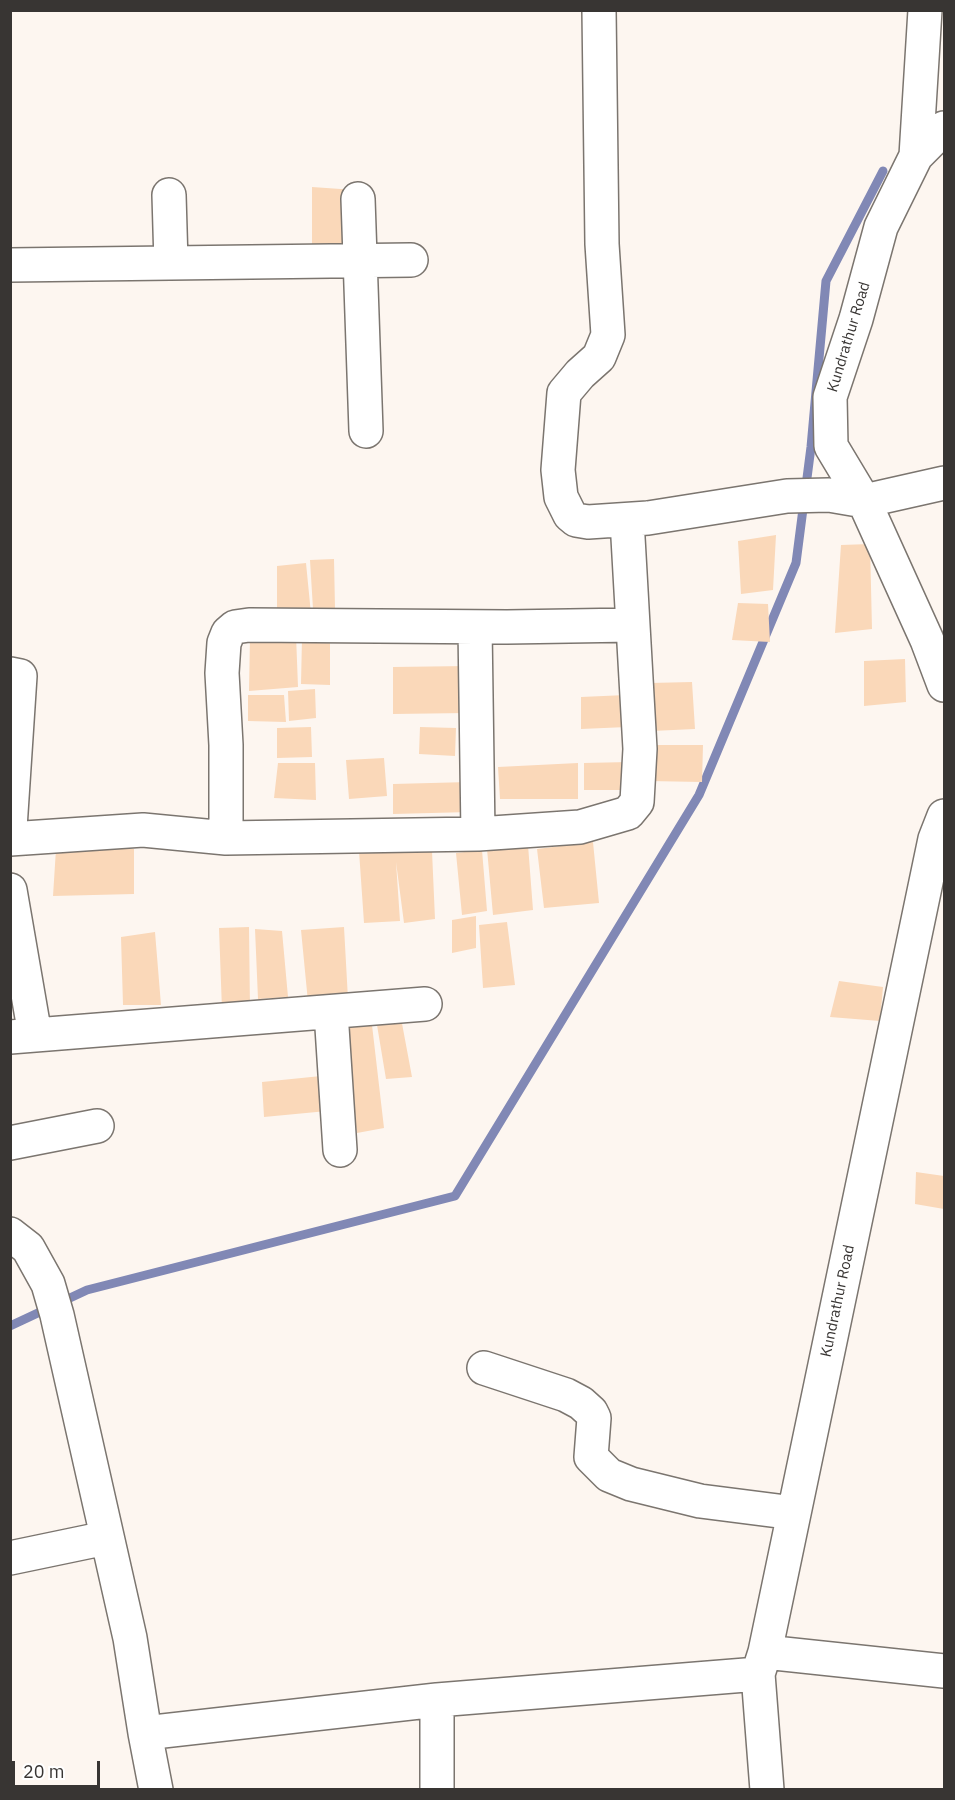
<!DOCTYPE html>
<html>
<head>
<meta charset="utf-8">
<style>
	body { margin:0 }
	#map { position:relative; width:955px; height:1800px; overflow:hidden; background:#fdf6f0; font-family:"IBM Plex Sans",sans-serif }
	canvas { display:block }
	.frame { position:absolute; inset:0; border:12px solid #383533; pointer-events:none }
	.scale { position:absolute; left:12px; top:1761px; width:88px; height:27px; box-sizing:border-box; border:3px solid #383533; border-top:0; padding-left:8px; font-size:18px; line-height:21px; white-space:nowrap; color:#383533; -webkit-text-stroke:4px #fff; paint-order:stroke }
</style>
</head>
<body>
<div id="map">
<canvas width="955" height="1800"></canvas>
<div class="frame"></div>
<div class="scale">20 m</div>
</div>
<script>
const ctx = document.querySelector('canvas').getContext('2d');
ctx.lineJoin = 'round';
const shape = rows => new Path2D(rows.map(r => 'M' + r).join(''));
function trace(path, color, width, dash) { ctx.strokeStyle = color; ctx.lineWidth = width; ctx.lineCap = dash ? 'butt' : 'round'; ctx.setLineDash(dash || []); ctx.stroke(path); }
function fill(path, color) { ctx.fillStyle = color; ctx.fill(path, 'evenodd'); }
function drawText(font, color, halo, rows, align = 'center') {
  ctx.font = font + ' "IBM Plex Sans",sans-serif'; ctx.lineWidth = 4.5; ctx.setLineDash([]); ctx.textBaseline = 'middle'; ctx.strokeStyle = halo; ctx.fillStyle = color; for (const [text, x, y, turn = 0] of rows) {
    ctx.save(); ctx.translate(x, y); ctx.rotate((+turn || 0) * Math.PI / 180); ctx.textAlign = isNaN(turn) ? turn : align; if (halo) ctx.strokeText(text, 0, 0); ctx.fillText(text, 0, 0); ctx.restore();
  }
}
trace(shape([
	[10,1326,87,1290,455,1196,699,795,796,563,811,447,826,281,883,171]
]), '#8188b5', 9);
fill(shape([
	[312,187,355,190,353,245,312,245],
	[776,535,773,590,741,594,738,541],
	[870,544,872,629,835,633,841,545],
	[334,559,335,608,313,609,310,560],
	[306,563,311,614,277,612,277,566],
	[738,603,768,604,770,642,732,640],
	[296,635,298,687,249,691,250,638],
	[330,637,330,685,301,684,302,638],
	[905,659,906,702,864,706,864,661],
	[467,666,467,713,393,714,393,667],
	[692,682,695,729,652,731,650,683],
	[315,689,316,718,289,721,288,691],
	[248,695,284,695,286,722,248,721],
	[626,695,627,727,581,729,581,697],
	[311,727,312,757,277,758,277,728],
	[420,727,456,728,455,756,419,754],
	[648,745,703,745,702,782,648,781],
	[384,758,387,796,349,799,346,760],
	[629,762,630,790,584,790,584,763],
	[278,763,315,763,316,800,274,798],
	[578,763,578,799,500,799,498,767],
	[469,782,470,812,393,814,393,784],
	[593,842,599,903,544,908,537,849],
	[528,845,533,910,493,915,487,849],
	[56,849,134,849,134,894,53,896],
	[482,850,487,911,462,915,456,853],
	[359,851,432,851,435,919,404,923,396,862,400,921,364,923],
	[476,916,476,948,452,953,452,920],
	[507,922,515,985,483,988,479,925],
	[249,927,250,1010,222,1010,219,928],
	[344,927,348,999,308,1002,301,930],
	[255,929,282,931,288,997,258,999],
	[155,932,161,1005,123,1005,121,937],
	[839,981,883,987,880,1021,830,1017],
	[401,1018,412,1077,386,1079,376,1019],
	[342,1025,372,1025,384,1128,357,1133],
	[321,1076,327,1111,264,1117,262,1082],
	[916,1172,944,1176,944,1209,915,1204]
]), '#fad8b9');
const minor = shape([
	[599,10,602,244,608,335,599,357,580,374,564,393,558,470,561,497,570,515,576,520,588,522,648,518,787,496,829,495,864,501,944,483],
	[944,128,916,156,881,227,856,319,830,397,831,446,864,501,927,640,944,685],
	[916,156,925,10],
	[169,195,171,263],
	[358,199,366,431],
	[10,265,411,260],
	[475,627,478,834],
	[10,674,20,676,10,828],
	[226,838,226,745,222,673,224,643,228,633,235,627,249,625,507,627,632,625],
	[10,839,143,830,226,838,478,834,580,827,628,813,637,802,640,749,627,520],
	[10,890,35,1035],
	[331,1012,340,1150],
	[10,1037,425,1004],
	[10,1143,97,1126],
	[10,1234,28,1248,48,1284,57,1315,130,1638,145,1733],
	[484,1368,566,1395,581,1403,591,1412,594,1418,591,1457,609,1475,631,1484,700,1501,794,1513],
	[10,1558,106,1538],
	[765,1652,944,1671],
	[156,1790,145,1733,437,1700,758,1674],
	[437,1790,437,1700],
	[767,1790,758,1674,765,1652,935,839,944,816]
]);
trace(minor, '#7b756f', 36);
trace(minor, '#fff', 33);
drawText('15px', '#383533', '#fff', [
	["Kundrathur Road",849,337,-73],
	["Kundrathur Road",838,1301,-78]
]);
</script>
</body>
</html>
